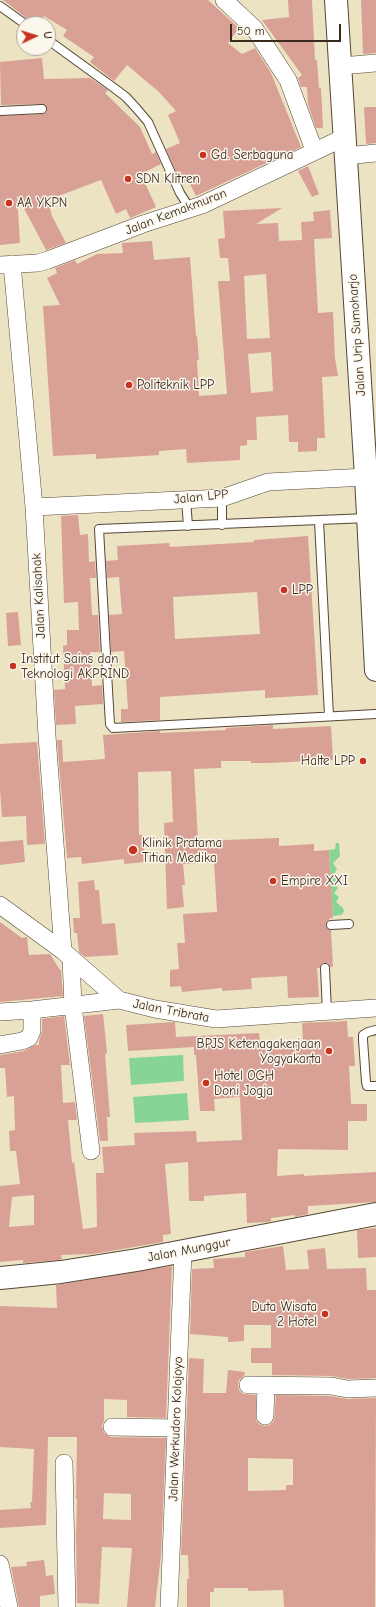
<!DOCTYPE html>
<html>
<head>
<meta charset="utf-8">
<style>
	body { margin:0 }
	#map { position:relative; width:376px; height:1607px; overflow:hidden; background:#ece3c3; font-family:"Comic Neue",sans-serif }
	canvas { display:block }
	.north { position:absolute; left:16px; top:16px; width:40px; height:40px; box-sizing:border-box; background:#fbf7ec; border:1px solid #aea59a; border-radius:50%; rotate:86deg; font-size:11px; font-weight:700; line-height:16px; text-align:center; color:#3b2a1e }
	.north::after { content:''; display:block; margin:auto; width:14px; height:18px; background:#c8321e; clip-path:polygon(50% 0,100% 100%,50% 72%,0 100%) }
	.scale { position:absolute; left:230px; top:24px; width:111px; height:18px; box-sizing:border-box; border:2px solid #3b2a1e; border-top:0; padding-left:5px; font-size:12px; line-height:14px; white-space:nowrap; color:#3b2a1e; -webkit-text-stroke:3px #fbf7ec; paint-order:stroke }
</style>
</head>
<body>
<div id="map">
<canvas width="376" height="1607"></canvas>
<div class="north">U</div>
<div class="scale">50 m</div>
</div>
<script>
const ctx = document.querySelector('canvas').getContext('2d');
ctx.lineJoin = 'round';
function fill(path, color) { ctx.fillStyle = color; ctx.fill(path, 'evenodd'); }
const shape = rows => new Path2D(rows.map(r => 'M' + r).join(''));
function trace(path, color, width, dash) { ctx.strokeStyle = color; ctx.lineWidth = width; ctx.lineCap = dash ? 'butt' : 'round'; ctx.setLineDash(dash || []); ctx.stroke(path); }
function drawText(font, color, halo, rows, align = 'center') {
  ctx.font = font + ' "Comic Neue",sans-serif'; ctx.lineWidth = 3; ctx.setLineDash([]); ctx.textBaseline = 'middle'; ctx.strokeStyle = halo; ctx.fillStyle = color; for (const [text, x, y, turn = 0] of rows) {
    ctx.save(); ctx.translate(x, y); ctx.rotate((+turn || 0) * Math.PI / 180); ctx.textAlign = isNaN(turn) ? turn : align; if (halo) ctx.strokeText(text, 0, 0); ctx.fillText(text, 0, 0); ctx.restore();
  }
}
fill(shape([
	[336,843,339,843,340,856,333,863,337,869,334,874,338,879,334,884,338,888,334,893,339,897,336,902,343,908,344,912,341,915,333,916,329,850,335,849],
	[183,1055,184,1081,131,1085,129,1058],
	[187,1093,189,1120,135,1123,133,1097]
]), '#86d594');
fill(shape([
	[3,0,208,0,239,28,228,43,242,54,255,48,271,73,301,147,276,159,275,156,275,159,196,196,188,180,181,183,166,149,180,143,168,115,176,111,159,92,127,65,114,81,90,62,94,57,63,36,67,30,44,16,38,24,34,24],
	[288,0,312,0,315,60,317,60,319,88,321,88,323,128,316,128,308,104,307,87,301,87,298,78,302,75,262,20,289,17],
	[361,0,376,0,376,53,363,54],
	[42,58,44,79,90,78,108,90,105,93,140,127,152,154,156,152,161,164,141,174,156,207,130,218,126,209,116,214,101,180,48,200,52,216,66,243,46,250,17,195,20,243,0,245,0,116,42,114,45,113,47,109,46,106,42,104,1,105,0,62],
	[364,107,376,107,376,143,366,144],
	[308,166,319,194,312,197,298,171],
	[282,208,256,224,278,223,279,241,302,240,301,222,314,221,313,212,330,210,332,238,314,239,318,313,333,312,335,358,338,376,322,377,325,438,317,438,317,451,298,452,298,442,289,442,288,415,256,417,257,440,247,440,247,445,240,446,240,460,187,463,186,449,159,451,159,455,96,459,96,454,53,456,43,306,60,305,47,278,57,273,55,268,75,260,77,264,97,254,123,253,122,243,152,241,154,260,190,257,196,336,197,336,199,360,197,360,199,396,227,394,218,281,230,281,228,258,220,258,218,239,225,238,223,211],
	[266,274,270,338,247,339,244,276],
	[271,352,273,391,251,393,248,354],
	[78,515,80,535,88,534,89,562,95,561,96,578,90,578,92,615,98,615,100,652,90,652,92,686,102,685,103,704,75,706,76,724,56,725,54,690,65,689,63,646,67,645,67,630,79,630,78,602,64,603,61,516],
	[308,536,318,695,265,698,265,690,160,697,160,720,121,722,121,709,128,709,124,651,111,652,109,615,122,614,119,577,107,578,106,561,118,560,117,546,169,543,170,547,254,542,254,540],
	[257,592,260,634,175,639,173,597],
	[18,612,21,645,8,646,6,613],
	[273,725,273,729,331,726,333,760,268,763,251,763,251,761,221,761,221,768,194,769,198,841,279,838,279,846,314,844,314,851,329,850,333,918,330,918,326,925,327,928,331,930,333,967,330,967,328,963,325,963,322,964,320,968,317,968,319,997,288,998,287,976,251,978,252,989,222,991,222,988,182,992,181,986,170,987,170,970,179,969,177,943,185,943,183,914,217,912,214,862,183,864,185,885,182,885,184,907,167,909,164,823,173,822,171,771,138,772,139,835,143,835,145,862,124,864,124,859,82,864,81,857,67,858,57,740,62,740,63,762,105,759,103,735,160,731,160,733,226,730,226,728],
	[37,742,45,844,27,845,26,816,2,817,0,790,0,744],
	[23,840,25,862,0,865,0,842],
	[94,880,95,890,99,890,102,924,115,923,118,955,85,957,79,952,77,933,74,933,73,918,80,918,78,882],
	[0,922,22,938,27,937,29,955,50,954,60,970,61,970,63,996,0,1002],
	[103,1014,107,1052,107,1053,105,1054,110,1117,107,1117,108,1141,100,1141,84,1016],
	[64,1016,70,1065,61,1065,63,1103,75,1102,77,1120,68,1120,72,1163,74,1162,83,1229,97,1227,96,1173,104,1173,102,1147,135,1145,134,1133,196,1131,197,1142,242,1140,240,1097,214,1099,215,1111,200,1111,196,1055,194,1055,194,1047,128,1051,126,1025,175,1022,176,1037,259,1033,260,1046,303,1043,302,1023,347,1021,348,1037,353,1037,355,1066,349,1066,351,1104,367,1104,367,1121,348,1121,348,1150,278,1149,277,1176,304,1174,304,1176,376,1172,376,1202,308,1206,308,1214,295,1217,295,1215,271,1218,271,1221,268,1222,247,1223,246,1193,204,1196,204,1201,189,1201,188,1162,165,1164,171,1234,163,1235,163,1242,93,1254,61,1255,62,1259,59,1260,23,1263,23,1260,0,1262,0,1186,20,1184,16,1151,10,1151,9,1131,15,1130,14,1096,7,1097,5,1068,0,1068,0,1055,24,1051,35,1045,39,1045,39,1041,42,1031,42,1019],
	[34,1195,34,1225,9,1227,12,1197],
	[376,1228,376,1257,358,1258,357,1230],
	[283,1246,286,1270,309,1269,307,1250,325,1248,327,1269,366,1268,367,1290,376,1290,376,1378,348,1379,331,1376,272,1375,272,1363,251,1363,251,1348,271,1348,271,1325,244,1325,244,1341,228,1342,228,1337,190,1334,192,1269,214,1268,213,1259,245,1257,245,1252],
	[172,1266,166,1418,127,1417,127,1400,104,1399,104,1421,102,1426,104,1433,111,1437,166,1438,161,1555,155,1607,127,1607,132,1548,102,1547,99,1604,77,1603,76,1535,77,1499,76,1499,77,1437,48,1437,46,1525,0,1528,0,1510,31,1508,30,1502,32,1502,34,1449,0,1447,0,1306,57,1308,56,1285],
	[104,1493,131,1494,131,1520,103,1519],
	[189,1358,204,1359,203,1393,226,1393,228,1370,245,1372,244,1376,239,1380,238,1384,239,1390,243,1394,256,1395,256,1420,259,1424,264,1426,269,1425,274,1421,276,1395,330,1396,347,1399,376,1398,375,1607,284,1607,283,1590,248,1591,248,1588,214,1588,214,1592,210,1592,210,1607,187,1607,187,1579,189,1579,188,1555,181,1555],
	[248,1458,293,1459,293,1485,286,1485,286,1490,248,1491],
	[44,1560,46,1576,53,1575,55,1594,40,1596,40,1607,19,1607,11,1567,27,1566,26,1562]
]), '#d9a196');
const service = shape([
	[0,6,25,24],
	[48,40,110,85,126,97,137,109,148,122,180,193,190,209],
	[0,111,42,109],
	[186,499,188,526],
	[368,518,99,529,108,690,110,724,113,728,376,714],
	[319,521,329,716],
	[222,525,222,498],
	[331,925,349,924],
	[325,968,327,1012],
	[376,1030,368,1032,363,1035,363,1040,366,1082,367,1086,376,1086]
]);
const minor = shape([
	[224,0,254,28,288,80,314,150],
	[341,66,376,63],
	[346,156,376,153],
	[12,264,34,507,47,736,63,951],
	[0,265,38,263,48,260,143,224,202,205,345,137],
	[34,507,222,498,268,482,366,477],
	[0,905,63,951,119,1000,155,1009,216,1019,376,1008],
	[71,958,73,1006,91,1151],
	[0,1012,32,1010,119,1000],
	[0,1045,22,1041,29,1038,32,1031,32,1010],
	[248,1385,331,1386,347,1389,376,1388],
	[265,1416,266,1385],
	[112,1427,176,1428],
	[64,1463,67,1607],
	[0,1564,9,1607],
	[169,1607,183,1251]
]);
const secondary = shape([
	[0,1278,61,1272,137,1260,376,1214]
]);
const primary = shape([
	[336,0,366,477,376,670]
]);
trace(service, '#564637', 10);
trace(minor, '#564637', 18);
trace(secondary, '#564637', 24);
trace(primary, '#564637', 24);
trace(service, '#fff', 8);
trace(minor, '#fff', 17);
trace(secondary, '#fff', 22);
trace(primary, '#fff', 22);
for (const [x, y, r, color] of [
	[203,155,4,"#c8321e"],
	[128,179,4,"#c8321e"],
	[9,203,4,"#c8321e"],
	[129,385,4,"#c8321e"],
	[284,590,4,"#c8321e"],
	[13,666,4,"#c8321e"],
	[363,761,4,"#c8321e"],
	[133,850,5,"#c8321e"],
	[273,881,4,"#c8321e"],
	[329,1051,4,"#c8321e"],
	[206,1083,4,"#c8321e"],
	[325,1314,4,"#c8321e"]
]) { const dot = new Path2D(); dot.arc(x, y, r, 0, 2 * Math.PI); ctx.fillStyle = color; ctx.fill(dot); trace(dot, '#fbf7ec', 1.5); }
drawText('13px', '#3b2a1e', '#fbf7ec', [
	["Gd. Serbaguna",211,155],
	["SDN Klitren",136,179],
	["AA YKPN",17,203],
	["Politeknik LPP",137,385],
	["LPP",292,590],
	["Institut Sains dan",21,659],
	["Teknologi AKPRIND",21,674],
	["Halte LPP",355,761,"right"],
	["Klinik Pratama",142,843],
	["Titian Medika",142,858],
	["Empire XXI",281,881],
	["BPJS Ketenagakerjaan",321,1044,"right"],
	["Yogyakarta",321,1059,"right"],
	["Hotel OGH",214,1076],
	["Doni Jogja",214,1091],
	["Duta Wisata",317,1307,"right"],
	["2 Hotel",317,1322,"right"]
], 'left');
drawText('13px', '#3b2a1e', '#fbf7ec', [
	["Jalan Kemakmuran",176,212,-21],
	["Jalan Urip Sumoharjo",357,335,-94],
	["Jalan LPP",201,497,-6],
	["Jalan Kalisahak",39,596,-93],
	["Jalan Tribrata",171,1011,11],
	["Jalan Munggur",189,1250,-11],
	["Jalan Werkudoro Kolojoyo",176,1429,-88]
]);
</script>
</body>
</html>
